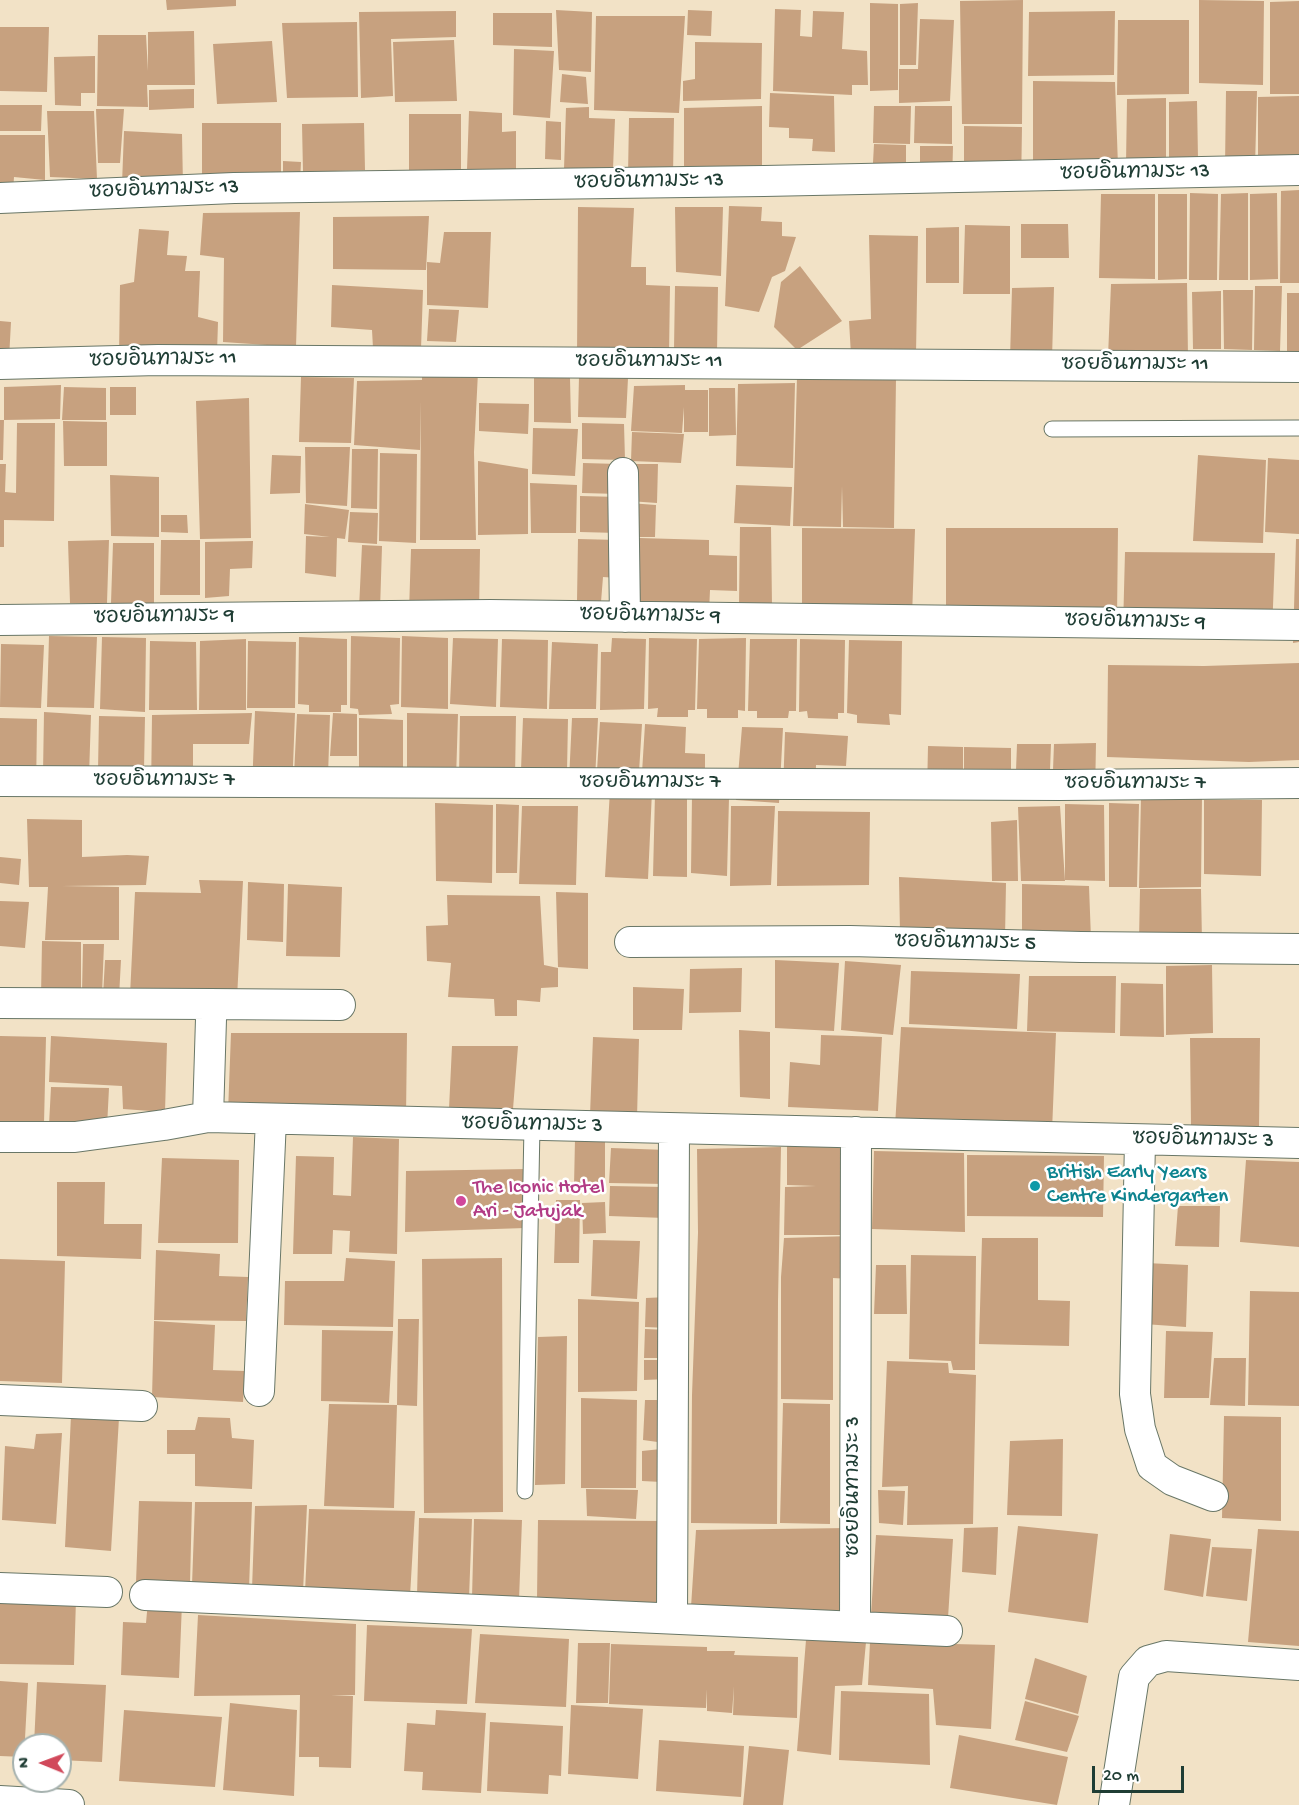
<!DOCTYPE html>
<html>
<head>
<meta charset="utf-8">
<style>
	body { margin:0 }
	#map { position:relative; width:1299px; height:1805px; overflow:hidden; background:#f2e2c6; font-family:"Gochi Hand",sans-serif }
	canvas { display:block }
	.north { position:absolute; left:12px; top:1733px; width:60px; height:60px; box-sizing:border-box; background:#fff; border:2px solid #a5b1ae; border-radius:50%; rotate:271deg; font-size:16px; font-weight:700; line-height:24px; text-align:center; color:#1f3d34 }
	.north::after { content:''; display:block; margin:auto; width:21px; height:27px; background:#d1495b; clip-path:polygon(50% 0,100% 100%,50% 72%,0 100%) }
	.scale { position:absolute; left:1092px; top:1766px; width:92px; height:27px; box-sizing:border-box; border:3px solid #1f3d34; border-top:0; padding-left:8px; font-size:18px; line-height:21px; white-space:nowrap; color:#1f3d34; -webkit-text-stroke:4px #fff; paint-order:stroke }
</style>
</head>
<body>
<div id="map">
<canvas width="1299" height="1805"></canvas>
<div class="north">N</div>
<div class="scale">20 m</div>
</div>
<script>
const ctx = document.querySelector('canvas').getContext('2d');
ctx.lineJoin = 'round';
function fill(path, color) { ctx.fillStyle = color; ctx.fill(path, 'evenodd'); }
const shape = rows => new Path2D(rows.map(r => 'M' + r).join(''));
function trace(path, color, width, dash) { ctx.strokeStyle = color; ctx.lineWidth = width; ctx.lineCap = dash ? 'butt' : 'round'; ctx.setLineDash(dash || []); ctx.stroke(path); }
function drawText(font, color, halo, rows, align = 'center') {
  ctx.font = font + ' "Gochi Hand","Playpen Sans Thai",sans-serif'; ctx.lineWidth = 5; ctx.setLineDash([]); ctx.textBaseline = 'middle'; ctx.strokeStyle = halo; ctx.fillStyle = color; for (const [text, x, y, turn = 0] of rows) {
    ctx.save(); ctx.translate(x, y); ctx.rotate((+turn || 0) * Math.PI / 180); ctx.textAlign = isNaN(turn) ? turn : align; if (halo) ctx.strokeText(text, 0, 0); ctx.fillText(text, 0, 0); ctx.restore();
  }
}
fill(shape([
	[166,0,236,0,236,6,167,10],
	[1023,0,1022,124,962,124,960,1],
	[1199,0,1264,1,1263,85,1199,83],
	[1299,1,1299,94,1270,94,1270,2],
	[870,3,898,4,898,90,870,91],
	[918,3,916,65,900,65,900,4],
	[775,9,801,10,800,36,812,37,813,11,844,12,842,49,867,51,868,85,852,85,852,95,773,91],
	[556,10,592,12,591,72,559,70],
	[688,10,712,11,711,36,687,35],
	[456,11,456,37,391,39,393,96,361,98,359,12],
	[1115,11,1114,75,1028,76,1029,12],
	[493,13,552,13,552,47,493,45],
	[596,16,685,16,679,113,594,110],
	[920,19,954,20,950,101,899,103,899,69,918,69],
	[1118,20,1189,20,1189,94,1117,95],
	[357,22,358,97,287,98,282,23],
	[0,27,49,27,47,92,0,91],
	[194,31,195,85,147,85,148,107,97,106,98,35,146,35,148,71,148,32],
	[454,40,457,101,395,102,393,42],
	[272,41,277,102,217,104,213,44],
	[695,42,762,43,761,99,683,101,683,81,695,79],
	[514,49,554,51,550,118,513,115],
	[95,56,95,93,81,93,81,106,55,105,54,57],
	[562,74,586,77,588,104,560,102],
	[1033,81,1115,82,1118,166,1033,166],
	[194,89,194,108,149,110,149,90],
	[1226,91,1257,91,1255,167,1225,167],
	[770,93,834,96,835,152,812,151,813,139,789,138,789,128,769,127],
	[1299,96,1299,165,1258,166,1258,97],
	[1166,98,1166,165,1126,164,1127,99],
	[1197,101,1198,159,1169,161,1169,102],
	[0,105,42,105,41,131,0,131],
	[762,106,762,167,684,166,684,108],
	[874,106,911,106,910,144,873,143],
	[915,106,952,106,952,144,914,143],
	[589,107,589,118,615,119,613,169,564,169,566,108],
	[96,109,124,109,120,163,98,163],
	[47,111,94,111,97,179,50,177],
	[469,111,502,113,502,132,516,131,516,172,467,170],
	[409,114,461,114,461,185,409,182],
	[629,118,674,118,673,175,628,175],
	[546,121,561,122,561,160,545,159],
	[202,123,281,123,281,184,202,185],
	[364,123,365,170,303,172,302,124],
	[964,126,1022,127,1021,188,964,189],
	[124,131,182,134,183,186,122,184],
	[0,135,45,135,45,180,14,177,13,192,0,192],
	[874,144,906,145,906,182,872,181],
	[920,146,953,146,952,184,920,183],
	[283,161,301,162,300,183,283,182],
	[1299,190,1299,283,1280,283,1281,191],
	[1190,193,1218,194,1217,280,1189,280],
	[1248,193,1248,280,1219,280,1221,194],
	[1277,193,1278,279,1250,280,1250,194],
	[1101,194,1155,194,1155,279,1099,278],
	[1158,194,1187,194,1187,279,1158,280],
	[729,206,762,207,761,221,782,222,782,236,796,237,785,271,772,277,759,312,725,306],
	[578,207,634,208,631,267,646,267,646,285,670,286,669,356,577,356],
	[675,207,723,207,721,276,676,272],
	[300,212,296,347,223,342,224,258,200,255,203,213],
	[429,216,426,270,333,269,333,217],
	[1021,224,1068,224,1069,258,1021,258],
	[965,225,1010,226,1010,294,963,294],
	[959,227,959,283,926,283,926,228],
	[139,229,169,231,167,255,187,256,185,271,200,271,198,317,218,322,217,353,119,356,120,285,134,282],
	[444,232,491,232,488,308,427,305,427,262,440,263],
	[869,235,918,236,916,354,851,355,849,321,871,319],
	[800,266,842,321,797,350,774,327,781,282],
	[1187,283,1188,358,1108,357,1111,284],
	[332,285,423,290,421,349,373,348,372,330,331,327],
	[675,286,718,287,717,352,674,349],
	[1255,286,1282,286,1280,351,1254,350],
	[1054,287,1052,359,1010,359,1012,288],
	[1223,290,1253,290,1252,350,1224,349],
	[1221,291,1221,349,1193,349,1192,292],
	[1287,293,1299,293,1299,363,1287,363],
	[429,309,459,310,456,342,427,341],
	[0,321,11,322,9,359,0,359],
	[478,372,474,452,476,540,420,540,421,401,420,450,354,445,357,381,422,380,422,374],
	[797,376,896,378,894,528,843,527,842,486,841,527,793,526],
	[301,377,354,378,351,443,299,442],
	[534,377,570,378,571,423,534,422],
	[579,377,628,378,626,418,578,417],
	[795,383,793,468,736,466,738,384],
	[61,385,60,419,4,420,4,387],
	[685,385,685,390,708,390,708,432,684,432,684,407,682,433,631,431,634,386],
	[64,387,106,388,106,420,62,420],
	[110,387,136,387,136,415,110,415],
	[709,388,735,388,736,435,709,436],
	[249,398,251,538,200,539,196,401],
	[479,403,529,404,528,434,479,431],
	[0,420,4,420,3,460,0,460],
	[63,421,107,422,107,466,64,466],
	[17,423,55,423,54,521,4,520,4,547,0,547,0,464,6,464,5,492,16,493],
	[582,423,624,424,625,460,582,459],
	[533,428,578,429,575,476,532,474],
	[632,432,684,434,681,463,631,461],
	[305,447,350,447,347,506,306,503],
	[352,449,378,449,377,509,351,508],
	[380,453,417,454,416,543,379,541],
	[272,455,301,456,300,493,270,494],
	[1198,455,1266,460,1263,543,1193,541],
	[1268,458,1299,460,1299,534,1265,532],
	[478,461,528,469,528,534,478,535],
	[583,463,619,464,619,494,582,493],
	[630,464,658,464,657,503,629,501],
	[110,475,159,477,159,537,111,536],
	[530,483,577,485,576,533,531,533],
	[736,485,792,487,790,526,734,523],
	[580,496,619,497,618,533,580,532],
	[629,503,656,505,655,537,628,537],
	[305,504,349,510,345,539,337,538,336,577,305,573,306,536,330,537,304,534],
	[350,512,378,513,377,544,348,542],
	[161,515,187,515,188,533,161,532],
	[740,527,771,527,772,606,739,606],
	[802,528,915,529,912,617,802,615],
	[946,528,1118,528,1117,618,946,610],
	[639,538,709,540,709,555,737,556,737,591,710,590,709,612,639,610],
	[578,539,618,540,619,578,603,577,601,602,577,601],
	[1296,539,1299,539,1299,642,1293,643],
	[109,540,107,603,70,603,68,541],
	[161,540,200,540,200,595,160,595],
	[253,541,252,568,230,569,229,596,205,598,205,542],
	[113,543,154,543,154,603,111,603],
	[362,545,382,546,380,610,359,609],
	[411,549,480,549,479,615,409,612],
	[1125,552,1275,553,1272,633,1123,629],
	[49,636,97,637,94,708,47,707],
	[351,636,400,638,399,704,390,705,392,714,359,715,358,709,350,708],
	[402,636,448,638,448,709,401,707],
	[102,637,146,638,145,712,100,709],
	[299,637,347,639,347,705,341,705,341,712,309,712,309,705,298,704],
	[453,638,498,639,496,707,450,704],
	[612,638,646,639,644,709,600,710,601,652,611,652],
	[649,638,697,639,695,710,688,710,688,717,657,717,658,708,648,709],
	[746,638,745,711,738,710,738,718,707,718,707,709,697,709,699,639],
	[246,639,246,710,199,710,200,641],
	[502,639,548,640,547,709,500,707],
	[750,639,797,639,796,711,789,711,788,718,757,718,757,711,748,711],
	[800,639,845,640,844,713,838,713,838,719,808,718,807,711,799,712],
	[849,640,902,641,901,715,889,714,890,725,857,723,857,715,847,713],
	[150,641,196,642,197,710,149,710],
	[248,641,296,642,295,708,247,708],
	[552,642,598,644,596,709,549,709],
	[1,644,44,645,41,708,0,707],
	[1299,663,1299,760,1249,762,1107,757,1108,665,1204,666],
	[255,711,295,713,292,792,252,790],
	[44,712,91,715,89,776,43,774],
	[252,713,249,744,193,744,193,794,151,793,152,715],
	[333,713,357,714,357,756,330,756],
	[407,713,458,714,456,780,407,779],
	[297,714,330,715,328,776,294,775],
	[99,716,145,717,144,769,98,770],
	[460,716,516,716,515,779,459,778],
	[0,718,37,719,36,794,0,793],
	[359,718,403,720,403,778,359,777],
	[523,718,568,719,567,772,521,770],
	[572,718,598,718,595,780,569,780],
	[600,722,642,724,638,788,596,787],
	[645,724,686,727,685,753,705,754,705,779,641,789],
	[742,727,783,728,779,803,736,800],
	[785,732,848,736,846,766,816,765,815,795,783,793],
	[1096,743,1095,796,1052,796,1054,744],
	[1017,744,1051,744,1049,796,1015,797],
	[928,746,963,747,963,794,927,793],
	[964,747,1011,748,1011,798,964,796],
	[610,790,652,791,648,879,605,877],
	[655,793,687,794,687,877,653,876],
	[692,796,729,798,727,876,691,873],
	[1202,796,1201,887,1139,888,1141,797],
	[1204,800,1262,800,1261,876,1204,874],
	[435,803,493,805,492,883,436,881],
	[1109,803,1139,804,1137,887,1109,887],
	[496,804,519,805,517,873,496,873],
	[1065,804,1104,805,1105,881,1065,880],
	[522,806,578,806,576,885,519,884],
	[731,806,775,806,771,885,730,886],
	[1060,806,1065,881,1021,881,1018,807],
	[778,811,870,812,869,885,777,886],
	[27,819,82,820,82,857,127,855,149,856,146,885,62,886,119,887,119,940,45,940,48,887,29,887],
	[1017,820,1018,881,992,881,991,822],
	[0,857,21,859,19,885,0,883],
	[899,877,1006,883,1005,938,900,933],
	[199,880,243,881,236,1018,129,1016,135,892,201,893],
	[248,882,284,884,283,942,247,940],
	[288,884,342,887,340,957,286,956],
	[1022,884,1089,886,1091,939,1022,939],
	[1140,889,1201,889,1202,942,1139,941],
	[556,892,588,893,588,969,558,967],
	[447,895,540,896,544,965,558,968,558,987,541,988,540,1002,517,1000,517,1016,495,1016,494,999,448,997,451,963,427,961,426,926,448,925],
	[0,901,29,902,25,948,0,946],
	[42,941,81,942,81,998,41,997],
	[83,944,104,944,102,994,82,993],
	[105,960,121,960,119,997,103,996],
	[775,960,839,963,834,1031,775,1028],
	[845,961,901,965,893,1035,841,1030],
	[1212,965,1213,1033,1166,1035,1166,966],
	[742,968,741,1012,689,1013,690,969],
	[911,971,1020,974,1017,1029,909,1024],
	[1029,976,1116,976,1115,1033,1027,1031],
	[1121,983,1163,984,1164,1037,1120,1036],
	[633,987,684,989,682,1030,633,1030],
	[901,1027,1056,1033,1052,1131,895,1126],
	[739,1030,770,1032,770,1099,740,1097],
	[231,1033,407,1033,406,1117,228,1113],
	[821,1035,882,1037,878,1111,788,1107,790,1062,820,1065],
	[0,1036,46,1037,44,1124,0,1123],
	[51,1036,167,1043,165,1112,123,1109,122,1086,49,1082],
	[593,1037,639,1039,637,1118,590,1115],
	[1190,1038,1260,1038,1259,1128,1191,1125],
	[452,1046,518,1046,513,1109,449,1109],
	[51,1087,109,1088,107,1127,49,1125],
	[353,1137,399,1139,397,1254,349,1252,350,1231,333,1230,332,1254,293,1254,296,1156,334,1157,333,1195,351,1196],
	[575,1139,605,1140,605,1187,574,1186],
	[787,1142,849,1142,848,1235,784,1235,785,1187,816,1186,787,1185],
	[781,1147,778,1301,777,1524,691,1523,692,1395,698,1233,697,1149],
	[611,1148,667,1150,665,1184,609,1183],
	[874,1151,964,1153,965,1232,872,1229],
	[967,1155,1104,1156,1103,1217,967,1216],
	[162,1158,239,1160,238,1243,158,1243],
	[1246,1160,1299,1162,1299,1247,1240,1242],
	[526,1169,525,1228,405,1232,406,1171],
	[57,1182,105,1182,104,1224,142,1224,141,1259,57,1256],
	[610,1186,666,1187,665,1218,609,1216],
	[556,1200,580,1200,579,1263,554,1263],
	[605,1202,606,1233,583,1234,582,1203],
	[1178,1206,1220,1206,1219,1247,1175,1246],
	[851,1236,849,1279,833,1278,833,1400,781,1399,781,1277,784,1238],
	[982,1238,1038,1238,1038,1300,1070,1301,1069,1346,979,1344],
	[593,1240,640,1241,637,1299,591,1296],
	[156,1250,220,1254,219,1276,248,1277,246,1321,154,1320],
	[911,1255,976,1256,975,1370,953,1370,951,1361,909,1359],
	[346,1258,395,1261,393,1327,284,1325,285,1281,344,1281],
	[502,1258,503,1512,424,1513,422,1259],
	[0,1259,65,1261,62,1383,0,1381],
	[1146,1263,1188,1265,1186,1327,1144,1324],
	[876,1265,906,1265,907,1314,874,1314],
	[1250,1291,1299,1292,1299,1406,1248,1405],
	[668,1297,668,1328,645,1327,646,1298],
	[578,1299,639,1302,637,1391,578,1392],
	[398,1319,419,1319,417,1406,397,1405],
	[154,1321,215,1325,213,1370,245,1371,243,1402,152,1397],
	[645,1329,668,1330,668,1358,644,1358],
	[322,1330,393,1331,389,1403,321,1401],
	[1166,1331,1213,1332,1209,1398,1164,1398],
	[567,1336,565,1484,535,1485,538,1337],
	[1214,1358,1246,1358,1245,1406,1210,1405],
	[644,1360,668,1360,668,1379,644,1380],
	[887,1361,948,1363,949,1373,976,1375,973,1524,907,1525,908,1486,882,1487],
	[581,1398,637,1400,636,1488,581,1488],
	[645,1400,666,1400,665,1443,643,1440],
	[783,1403,830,1404,830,1524,780,1523],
	[329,1404,397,1405,394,1508,324,1506],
	[71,1415,119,1418,111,1551,65,1547],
	[1224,1416,1281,1417,1281,1521,1222,1518],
	[198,1417,230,1418,232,1438,254,1440,252,1489,195,1486,195,1454,167,1454,167,1430,195,1430],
	[62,1433,56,1524,2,1520,5,1446,34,1449,36,1434],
	[1063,1439,1062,1516,1007,1515,1010,1441],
	[661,1449,662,1482,642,1481,642,1451],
	[586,1489,638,1490,636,1519,587,1516],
	[878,1490,905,1491,903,1525,879,1523],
	[139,1501,192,1502,190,1584,136,1583],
	[195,1502,252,1502,249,1589,192,1585],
	[307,1505,303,1592,252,1589,255,1506],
	[309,1509,415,1511,410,1596,305,1592],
	[419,1518,472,1519,469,1598,417,1596],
	[474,1519,522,1520,519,1600,472,1598],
	[538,1520,662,1521,661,1603,537,1599],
	[1018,1526,1098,1534,1088,1623,1008,1612],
	[998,1527,996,1575,962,1572,964,1528],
	[849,1528,849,1618,691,1607,696,1530],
	[1258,1529,1299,1531,1299,1646,1248,1642],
	[1170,1534,1211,1539,1203,1597,1164,1590],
	[876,1535,953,1539,948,1618,871,1615],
	[1212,1547,1252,1549,1247,1601,1206,1596],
	[0,1597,76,1599,74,1665,0,1664],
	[148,1601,182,1603,179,1678,121,1675,123,1622,146,1623],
	[198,1615,356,1624,355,1695,331,1695,353,1696,351,1768,319,1767,319,1757,299,1757,300,1695,194,1696],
	[367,1625,472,1629,467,1704,364,1701],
	[480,1634,569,1639,566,1707,475,1703],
	[806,1640,866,1642,862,1685,835,1686,831,1755,797,1751],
	[870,1642,995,1645,991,1729,936,1725,933,1689,868,1685],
	[578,1643,610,1643,608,1703,576,1703],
	[611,1644,707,1647,707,1651,735,1651,734,1655,798,1657,797,1718,733,1715,734,1686,732,1713,707,1711,707,1689,706,1708,609,1704],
	[1035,1658,1087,1676,1078,1714,1025,1699],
	[0,1681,28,1683,24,1757,0,1756],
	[37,1682,106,1685,102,1762,60,1760,60,1745,34,1745],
	[841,1691,929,1694,930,1765,839,1760],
	[1025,1701,1079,1716,1067,1752,1015,1740],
	[230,1703,297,1710,294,1796,223,1790],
	[571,1705,643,1709,638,1779,568,1774],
	[124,1710,222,1717,215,1787,119,1781],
	[436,1710,486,1713,481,1793,422,1790,423,1772,404,1771,407,1723,435,1725],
	[490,1722,563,1726,561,1776,549,1775,548,1794,487,1791],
	[959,1735,1068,1757,1057,1805,950,1788],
	[659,1740,744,1746,741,1797,656,1791],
	[749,1746,789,1750,783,1805,743,1805]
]), '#c7a17f');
const service = shape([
	[1052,429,1299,428],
	[525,1491,532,1126]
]);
const minor = shape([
	[0,198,234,188,764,181,1299,170],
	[0,364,158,360,1299,367],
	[623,473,625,617],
	[0,620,490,615,1299,625],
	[0,781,1060,785,1299,783],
	[630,942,850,941,1081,947,1299,949],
	[0,1003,209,1004,211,1019,208,1117],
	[209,1004,340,1005],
	[0,1137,75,1137,164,1125,208,1117,1299,1143],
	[1140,1140,1135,1394,1140,1429,1152,1466,1172,1480,1213,1496],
	[259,1391,271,1119],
	[0,1400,142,1406],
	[0,1588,107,1592],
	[145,1595,947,1631],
	[672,1617,674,1129],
	[855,1626,856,1132],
	[0,1801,69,1805],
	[1114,1805,1134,1677,1148,1661,1166,1656,1299,1665]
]);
trace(service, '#697767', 17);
trace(minor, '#697767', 32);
trace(service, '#fff', 15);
trace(minor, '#fff', 30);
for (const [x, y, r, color] of [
	[1035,1186,6,"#0f9aa8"],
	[461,1201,6,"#d1479c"]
]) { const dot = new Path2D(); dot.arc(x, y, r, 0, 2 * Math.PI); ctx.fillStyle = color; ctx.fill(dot); trace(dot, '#fff', 2); }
drawText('21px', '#1f3d34', '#fff', [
	["ซอยอินทามระ 13",1135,174,-1],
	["ซอยอินทามระ 13",649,183,-1],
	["ซอยอินทามระ 13",164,191,-2],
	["ซอยอินทามระ 11",163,361,-1],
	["ซอยอินทามระ 11",649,363],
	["ซอยอินทามระ 11",1135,366],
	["ซอยอินทามระ 9",650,617,1],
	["ซอยอินทามระ 9",164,618,-1],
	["ซอยอินทามระ 9",1135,623,1],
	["ซอยอินทามระ 7",164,782],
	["ซอยอินทามระ 7",650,784],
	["ซอยอินทามระ 7",1135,785],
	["ซอยอินทามระ 5",965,944,1],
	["ซอยอินทามระ 3",532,1126,1],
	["ซอยอินทามระ 3",1203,1141,1],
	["ซอยอินทามระ 3",855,1487,-90]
]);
drawText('21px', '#0d838f', '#fff', [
	["British Early Years",1047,1174],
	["Centre Kindergarten",1047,1198]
], 'left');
drawText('21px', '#b23c85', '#fff', [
	["The Iconic Hotel",473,1189],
	["Ari - Jatujak",473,1213]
], 'left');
</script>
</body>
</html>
